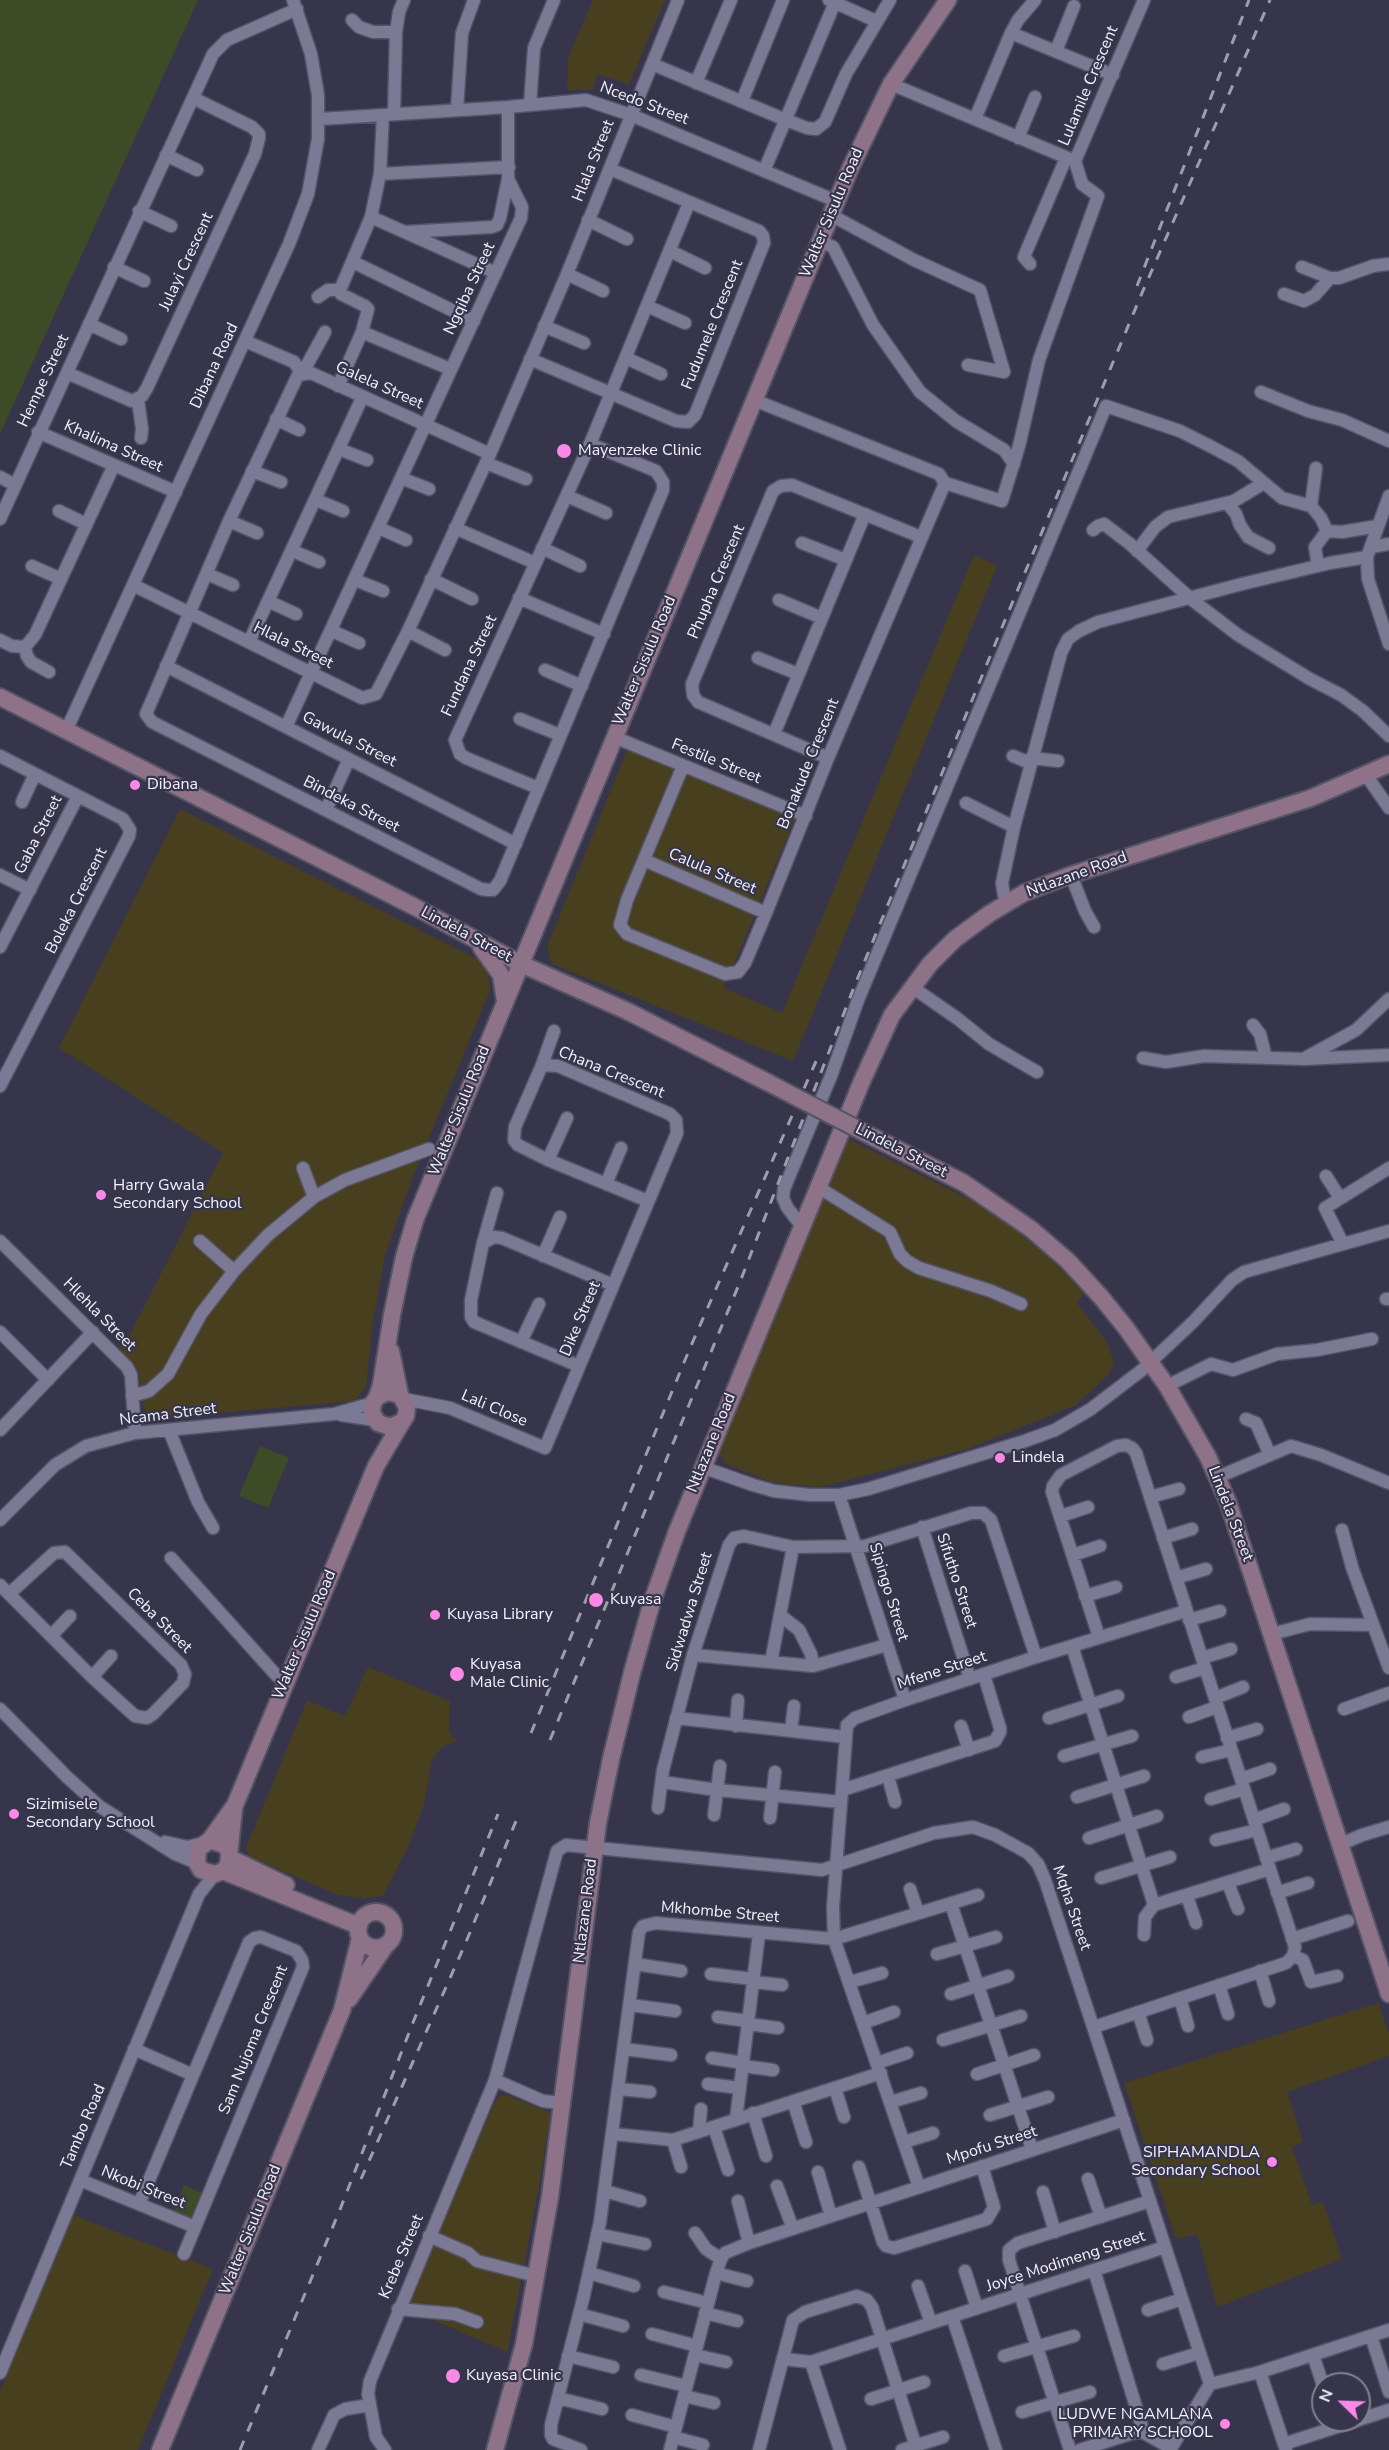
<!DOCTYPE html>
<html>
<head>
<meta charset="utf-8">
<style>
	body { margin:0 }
	#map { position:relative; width:1389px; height:2450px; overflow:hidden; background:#37354c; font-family:"Nunito Sans",sans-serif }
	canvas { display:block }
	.north { position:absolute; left:1311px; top:2372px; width:60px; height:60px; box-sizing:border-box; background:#37354c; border:2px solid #828093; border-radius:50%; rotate:293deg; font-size:16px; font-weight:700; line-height:24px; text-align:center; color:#f2f1fd }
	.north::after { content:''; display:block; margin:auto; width:21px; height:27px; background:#fb87e6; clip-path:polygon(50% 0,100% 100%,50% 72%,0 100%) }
</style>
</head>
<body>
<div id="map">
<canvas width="1389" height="2450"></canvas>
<div class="north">N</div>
</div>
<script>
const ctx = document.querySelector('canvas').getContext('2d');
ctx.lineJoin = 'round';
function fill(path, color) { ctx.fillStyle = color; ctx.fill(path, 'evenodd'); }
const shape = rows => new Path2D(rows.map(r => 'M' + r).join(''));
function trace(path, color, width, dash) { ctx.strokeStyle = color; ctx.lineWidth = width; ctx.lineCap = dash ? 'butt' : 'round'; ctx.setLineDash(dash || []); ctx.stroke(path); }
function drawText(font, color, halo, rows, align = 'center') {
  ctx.font = font + ' "Nunito Sans",sans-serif'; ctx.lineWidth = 4.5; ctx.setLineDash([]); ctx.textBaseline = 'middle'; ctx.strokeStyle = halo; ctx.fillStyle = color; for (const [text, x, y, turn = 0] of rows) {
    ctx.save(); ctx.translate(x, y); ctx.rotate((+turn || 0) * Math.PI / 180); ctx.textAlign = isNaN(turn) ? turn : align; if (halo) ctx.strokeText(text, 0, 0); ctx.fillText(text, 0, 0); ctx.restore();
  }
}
fill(shape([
	[0,0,198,0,0,434],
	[260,1446,289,1458,268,1508,239,1496],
	[184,2185,204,2194,198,2210,191,2218,174,2212]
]), '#3d4b27');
fill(shape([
	[593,0,665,0,629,84,598,74,592,90,567,90,568,58],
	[974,555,997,566,793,1061,552,964,547,947,628,748,795,818,724,988,782,1013],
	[180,809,485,963,491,988,414,1174,385,1255,372,1328,366,1387,354,1401,147,1419,142,1400,139,1372,119,1348,127,1340,223,1153,59,1048],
	[848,1139,985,1207,1059,1264,1085,1291,1077,1303,1107,1342,1114,1363,1109,1374,1076,1405,967,1449,821,1487,771,1482,726,1464,718,1453],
	[368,1667,450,1701,449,1732,457,1741,442,1747,432,1760,424,1805,408,1847,383,1896,363,1898,338,1895,250,1857,246,1848,307,1700,345,1716],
	[1378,2003,1389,2033,1389,2056,1287,2092,1303,2142,1292,2147,1312,2205,1323,2202,1342,2259,1217,2307,1197,2234,1176,2239,1124,2083],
	[507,2095,551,2113,535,2208,507,2352,406,2308,494,2104,500,2096],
	[73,2215,213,2269,138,2450,0,2450,0,2392]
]), '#483f1f');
const street = shape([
	[829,0,876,21],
	[352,20,359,27,373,32,396,32],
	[1011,33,1113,75],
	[1056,51,1074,6],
	[652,64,786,120,807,128,816,129,825,122,846,74,890,0],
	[696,83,731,0],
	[891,84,1075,161,1144,0],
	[742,101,783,0],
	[530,105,534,48,554,0],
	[457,109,462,33,474,0],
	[394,114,396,32,399,12,404,0],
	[320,119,508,107,586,100,631,115,836,201],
	[975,119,1011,33,1018,20,1035,0],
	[1018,138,1035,97],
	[166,155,197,170],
	[764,171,836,0],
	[380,174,509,167],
	[139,211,171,226],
	[831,215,914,260,980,290,1004,372,968,365],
	[371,217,496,273],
	[588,220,627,239],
	[405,232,492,227,497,225,500,218,508,179],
	[820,241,833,247,873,325,920,392,956,421,1004,450,1014,464],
	[670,251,705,268],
	[353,262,474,321],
	[1030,264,1024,257,1026,252,1066,158],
	[114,267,144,281],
	[1302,267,1330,278,1339,278,1373,266,1389,264],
	[567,274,603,291],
	[340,290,371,217,380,174,383,115],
	[1284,294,1304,301,1315,295,1330,278],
	[318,297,328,290,340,290,341,294,365,306,368,309,362,332,338,386],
	[647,306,685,323],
	[89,324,121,339],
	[544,326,584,343],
	[362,332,450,369],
	[245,341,294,362,302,374,325,332],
	[626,358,661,374],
	[530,359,676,421,688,422,695,415,764,243,763,236,759,231,610,169],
	[67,373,132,401,142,396,147,388,255,154,259,138,259,134,252,127,193,98],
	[1261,392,1308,411,1342,420,1389,441],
	[138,400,142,429,141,438],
	[754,400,939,474,945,483],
	[276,419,299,430],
	[38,432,176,492],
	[339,449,367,460],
	[490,454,311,373,298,375,229,521,146,714,152,722,481,889,488,890,493,890,500,881,663,490,663,482,656,471,590,444],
	[486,463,526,479],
	[252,471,281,482],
	[0,477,15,485],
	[401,478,429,489],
	[945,483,1002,501,1019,446,1039,360,1098,196,1082,184,1075,161],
	[567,496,606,513],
	[1389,496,1367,557,1368,579,1389,644],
	[316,500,343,511],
	[1227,503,1236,514,1240,525,1248,537,1269,548],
	[1311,506,1316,468],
	[59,511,86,524],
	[0,519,213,54,227,40,297,9],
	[229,521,257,533],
	[379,528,406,540],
	[455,528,535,563],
	[1093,530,1098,526,1104,524,1130,544,1191,599,1238,635,1310,679,1341,695,1363,711,1389,736],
	[1327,531,1342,532,1378,526],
	[802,543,846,560],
	[1371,547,1389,544],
	[542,548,580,566],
	[293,551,319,562],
	[1137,551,1155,527,1168,517,1234,501,1262,484],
	[32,566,61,579],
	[207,574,233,585],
	[431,579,472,599],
	[355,580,383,591],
	[133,585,362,698,376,694,408,631,490,454,567,274,678,0],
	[519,598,604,634],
	[779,600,822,618],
	[270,602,296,614],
	[332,631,359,643],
	[408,631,445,650],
	[0,640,12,646,25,647,35,635,114,465],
	[249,642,362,398],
	[25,647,27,656,31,662,49,672],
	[758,658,798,674],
	[166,666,516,844],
	[545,670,582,686],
	[520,719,560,735],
	[286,727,521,218,522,207,508,179,508,107],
	[66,731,289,244,308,194,318,139,318,95,311,54,293,0],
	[774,734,865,514],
	[614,737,806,816],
	[0,756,123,819,130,830,129,836,0,1086],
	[1013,756,1030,763],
	[828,758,698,702,693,695,692,684,773,491,781,486,792,485,921,537],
	[1031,758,1058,761],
	[683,766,627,900,620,925,627,934,725,974,738,972,745,963,766,913,828,758,945,483],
	[1366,775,1389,808],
	[538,788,466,758,460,754,455,740,590,444,689,203],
	[22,802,35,774],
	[966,803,1014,827,1002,883,1004,895],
	[326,810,349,759],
	[1014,827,1061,653,1068,639,1079,631,1098,622,1242,584,1330,563,1367,557],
	[644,860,766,913],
	[0,875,30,890],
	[1071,875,1085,911,1094,927],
	[0,947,78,796],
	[912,987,958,1019,989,1044,1037,1072],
	[1253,1025,1260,1034,1266,1058],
	[554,1031,542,1065,515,1127,514,1140,518,1145,548,1160,648,1201],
	[1143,1058,1166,1062,1204,1056,1304,1059,1389,1055],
	[1305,1058,1356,1030,1389,999],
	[548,1160,567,1118],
	[303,1168,314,1197],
	[1326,1176,1340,1198],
	[606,1184,621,1148],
	[818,1187,890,1232,900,1254,907,1261,919,1268,991,1291,1021,1304],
	[497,1193,483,1243,471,1300,471,1317,474,1322,579,1366],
	[803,1224,796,1219,787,1207,783,1198,784,1189,831,1076,858,1000,1106,406,1180,431,1210,446,1238,461,1282,498,1311,506,1321,518,1327,531,1315,547,1318,566],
	[0,1241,127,1367,131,1375,135,1433],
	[200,1241,234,1271],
	[483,1243,494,1237,502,1238,613,1285],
	[1343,1244,1325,1208,1389,1168],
	[543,1256,560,1217],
	[1386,1299,1389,1299],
	[0,1332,48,1380],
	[521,1342,539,1304],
	[1167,1386,1211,1364,1233,1370,1277,1354,1317,1350,1372,1339],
	[132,1396,149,1391,168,1374,201,1314,234,1271,268,1235,314,1197,345,1180,429,1149],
	[404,1399,450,1408,545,1448,677,1133,676,1120,670,1114,558,1066,542,1065],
	[341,1415,375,1420],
	[1246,1419,1256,1423,1270,1455],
	[0,1430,93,1332],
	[169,1430,198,1502,213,1528],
	[702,1467,753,1485,774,1491,810,1495,839,1495,868,1489,1025,1441,1055,1430,1091,1409,1142,1370,1193,1322,1232,1280,1244,1272,1389,1231],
	[1218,1477,1291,1446,1321,1455,1389,1483],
	[839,1495,905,1700],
	[1150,1497,1179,1489],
	[1061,1516,1088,1507],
	[0,1520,55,1465,86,1446,135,1433,334,1414,373,1403],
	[922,1527,970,1679],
	[1342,1530,1352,1567,1389,1668],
	[1163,1538,1192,1529],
	[1073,1555,1100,1546],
	[171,1558,277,1676,286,1682],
	[1176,1578,1206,1569],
	[0,1585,92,1677,135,1716,147,1718,153,1714,183,1683,185,1674,181,1665,65,1552,54,1553,9,1594],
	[1085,1596,1116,1587],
	[780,1615,799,1630,811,1654,813,1666],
	[1189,1620,1220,1611],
	[1272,1634,1310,1624,1373,1625],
	[51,1636,70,1616],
	[1072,1646,1154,1905],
	[693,1655,813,1666,887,1645],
	[1202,1658,1231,1649],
	[771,1662,793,1547],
	[92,1677,111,1656],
	[1176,1677,1205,1668],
	[1215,1698,1243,1687],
	[0,1709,67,1777,99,1806,175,1854,197,1863],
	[1344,1709,1389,1693],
	[1189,1717,1217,1707],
	[676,1718,845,1737],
	[1049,1718,1118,1696],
	[736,1726,738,1700],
	[961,1726,969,1750],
	[791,1731,794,1706],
	[1227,1738,1257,1729],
	[1064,1756,1132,1736],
	[1202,1757,1231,1750],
	[888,1776,895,1802],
	[1241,1779,1270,1769],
	[662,1782,717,1790,841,1802],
	[842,1790,995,1741,1000,1732,1000,1728,984,1675],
	[1077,1797,1144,1776],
	[1211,1799,1244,1789],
	[658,1808,663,1770,693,1655,729,1545,734,1538,744,1536,793,1547,865,1546,971,1513,983,1513,991,1520,1036,1657],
	[714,1815,720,1766],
	[770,1818,775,1772],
	[1254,1820,1284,1809],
	[1089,1838,1157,1816],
	[1216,1840,1257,1830],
	[165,1842,188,1847,203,1843],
	[1341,1844,1362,1835,1389,1827],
	[1266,1858,1296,1849],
	[1101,1878,1170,1857],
	[1228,1883,1238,1909],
	[910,1889,918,1913],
	[1277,1893,1308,1883],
	[1187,1896,1196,1923],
	[951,1904,1032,2149],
	[1144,1935,1145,1917,1154,1905,1270,1869],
	[1292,1939,1348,1921],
	[937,1954,996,1937],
	[1293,1956,1303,1960,1311,1982,1337,1976],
	[635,1964,681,1971],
	[1260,1971,1269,2001],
	[711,1974,753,1979],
	[753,1982,782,1985],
	[850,1982,882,1973],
	[1219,1985,1228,2014],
	[951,1994,1008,1976],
	[1180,1998,1188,2026],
	[630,2005,675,2011],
	[1138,2012,1147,2040],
	[718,2017,748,2021],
	[863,2023,894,2012],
	[748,2024,778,2028],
	[1094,2027,1286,1963,1293,1956,1295,1947,1136,1453,1132,1448,1126,1445,1117,1446,1061,1475,1053,1486,1052,1492,1099,1637],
	[943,2040,1021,2016],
	[134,2049,193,2075],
	[624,2049,671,2055],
	[712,2058,743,2063],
	[877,2063,907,2053],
	[743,2066,773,2070],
	[977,2074,1034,2055],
	[495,2080,543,2101,561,2103],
	[708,2084,740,2088],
	[835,2088,844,2117],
	[619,2089,650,2092],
	[793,2101,806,2142],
	[891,2102,921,2093],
	[753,2113,766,2156],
	[990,2115,1048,2097],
	[736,2119,759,1934],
	[714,2127,728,2170],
	[699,2132,701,2109],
	[613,2134,673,2140,881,2073],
	[673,2140,681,2167],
	[904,2142,933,2133],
	[859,2167,883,2242,886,2246,894,2248,987,2219,994,2207,982,2166],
	[818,2172,831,2216],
	[1088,2179,1101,2217],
	[80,2180,195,2227],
	[777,2186,793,2229],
	[919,2187,834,1939,833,1907,847,1725,855,1718,905,1700,1036,1657,1186,1611],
	[605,2191,640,2201],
	[1043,2192,1055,2232],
	[738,2201,749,2243],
	[139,2204,249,1942,255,1938,261,1937,296,1951,302,1960,303,1967,184,2254],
	[695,2233,706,2249,721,2259],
	[597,2234,645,2244],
	[429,2236,468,2253,477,2261,536,2276],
	[1094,2270,1144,2433],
	[965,2271,977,2308],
	[589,2273,634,2286],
	[716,2273,747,2281],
	[918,2286,931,2323],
	[664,2292,708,2303],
	[398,2309,455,2314,477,2322],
	[1148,2310,1182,2299],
	[705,2313,737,2321],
	[579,2314,623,2326],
	[952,2316,996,2450],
	[652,2334,697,2346],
	[1371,2336,1389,2392],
	[695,2355,726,2362],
	[1313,2355,1323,2385],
	[568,2356,613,2367],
	[1004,2356,1074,2336],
	[783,2359,811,2362,1165,2247],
	[811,2362,840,2450],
	[1163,2364,1199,2353],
	[1260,2372,1286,2450],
	[0,2373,199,1894,215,1874],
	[641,2375,686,2386],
	[1210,2384,1260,2372,1389,2330],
	[684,2396,714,2403],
	[558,2398,602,2409],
	[871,2399,924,2382],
	[1022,2412,1090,2392],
	[632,2415,676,2427],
	[673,2437,703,2445],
	[1284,2444,1389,2410],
	[318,2450,334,2415,345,2409,370,2405],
	[385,2450,376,2437,368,2394,370,2381,495,2080,557,1851,566,1845,822,1870,934,1833,973,1827,995,1835,1028,1853,1038,1864,1045,1880,1210,2384],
	[581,2450,553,2439,551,2435,551,2425,583,2299,600,2222,639,1932,643,1926,656,1923,834,1939,978,1895],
	[670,2450,716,2273,721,2259,725,2253,749,2243,1124,2120],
	[759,2450,793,2320,805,2312,857,2296,867,2300,872,2307,917,2450],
	[902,2450,943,2437],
	[1070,2450,1009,2260,1009,2250,1018,2243,1150,2201],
	[1080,2450,1136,2432,1144,2433,1171,2448],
	[1170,2450,1210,2384]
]);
const secondary = shape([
	[0,697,415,907,521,964,627,1011,769,1083],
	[481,947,501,975,505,1001],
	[873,1137,964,1183,1031,1229,1068,1261,1101,1297,1126,1328,1167,1386,1208,1457,1228,1502,1389,1994],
	[391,1351,400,1395,407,1407,406,1416,402,1422,390,1427,378,1423,372,1413,373,1403,377,1397,388,1392,400,1395],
	[377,1397,381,1385,392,1315,404,1257,415,1220,850,169,891,84,948,0],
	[210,1840,235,1805,376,1466,402,1422],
	[229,1851,224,1845,210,1840,198,1849,197,1863,201,1870,215,1874,223,1871,228,1865,234,1809],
	[230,1858,286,1885],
	[223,1871,359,1926],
	'358 1930a18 18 0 1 1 36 0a18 18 0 1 1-36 0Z',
	[349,1999,386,1945],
	[160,2450,342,2010,360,1938],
	[495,2450,524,2344,536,2276,550,2197,598,1823,611,1759,632,1673,652,1602,677,1531,862,1081,892,1015,930,964,955,939,989,914,1024,893,1071,875,1311,798,1389,764]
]);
trace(street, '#555366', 15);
trace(secondary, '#555366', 20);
trace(street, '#7b7994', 12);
trace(secondary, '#8e7388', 16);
trace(shape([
	[1137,286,1249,0],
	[531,1733,690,1348,817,1059],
	[550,1740,740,1282,854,987,1003,625,1142,293,1270,0],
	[361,2179,466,1942,516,1821],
	[240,2450,339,2212,414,2020,498,1814]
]), '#9e9cad', 3, [10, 10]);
const secondaryBridge = shape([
	[769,1083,873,1137]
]);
trace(secondaryBridge, '#555366', 20, []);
trace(secondaryBridge, '#8e7388', 16);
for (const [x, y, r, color] of [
	[564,451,8,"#fb87e6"],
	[135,785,6,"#fb87e6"],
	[101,1195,6,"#fb87e6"],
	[1000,1458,6,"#fb87e6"],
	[596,1600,8,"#fb87e6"],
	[435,1615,6,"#fb87e6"],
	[457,1674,8,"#fb87e6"],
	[14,1814,6,"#fb87e6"],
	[1272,2162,6,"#fb87e6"],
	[453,2376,8,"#fb87e6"],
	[1225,2424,6,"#fb87e6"]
]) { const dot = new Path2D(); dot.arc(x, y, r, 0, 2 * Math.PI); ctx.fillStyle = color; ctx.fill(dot); trace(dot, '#37354c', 2); }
drawText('16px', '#f2f1fd', '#37354c', [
	["Lulamile Crescent",1089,86,-67],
	["Ncedo Street",644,104,21],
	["Hlala Street",594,161,-68],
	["Walter Sisulu Road",832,213,-67],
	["Julayi Crescent",187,262,-65],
	["Ngqiba Street",470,289,-65],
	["Fudumele Crescent",713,325,-68],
	["Dibana Road",215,366,-65],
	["Hempe Street",44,381,-65],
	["Galela Street",379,386,24],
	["Khalima Street",113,447,24],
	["Phupha Crescent",717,582,-67],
	["Hlala Street",293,646,26],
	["Walter Sisulu Road",645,661,-67],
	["Fundana Street",470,666,-65],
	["Gawula Street",349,740,27],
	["Festile Street",716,762,22],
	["Bonakude Crescent",809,764,-68],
	["Bindeka Street",351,805,27],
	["Gaba Street",39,835,-63],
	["Calula Street",712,872,23],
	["Ntlazane Road",1077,875,-20],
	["Boleka Crescent",77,901,-63],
	["Lindela Street",466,935,28],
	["Chana Crescent",611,1073,22],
	["Walter Sisulu Road",460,1111,-68],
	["Lindela Street",901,1151,27],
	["Hlehla Street",99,1315,45],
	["Dike Street",581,1319,-67],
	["Lali Close",494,1409,23],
	["Ncama Street",168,1415,-7],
	["Ntlazane Road",712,1443,-68],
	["Lindela Street",1230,1514,69],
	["Sifutho Street",956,1581,72],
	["Sipingo Street",888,1592,73],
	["Sidwadwa Street",690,1612,-73],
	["Ceba Street",159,1621,45],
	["Walter Sisulu Road",305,1635,-67],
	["Mfene Street",942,1671,-18],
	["Mqha Street",1071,1908,71],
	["Ntlazane Road",586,1911,-83],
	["Mkhombe Street",720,1913,5],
	["Sam Nujoma Crescent",254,2040,-68],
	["Tambo Road",84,2127,-67],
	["Mpofu Street",992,2146,-18],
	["Nkobi Street",143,2188,22],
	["Walter Sisulu Road",251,2230,-68],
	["Krebe Street",402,2257,-67],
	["Joyce Modimeng Street",1066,2262,-18]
]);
drawText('16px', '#f2f1fd', '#37354c', [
	["Mayenzeke Clinic",578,451],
	["Dibana",147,785],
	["Harry Gwala",113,1186],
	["Secondary School",113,1204],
	["Lindela",1012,1458],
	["Kuyasa",610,1600],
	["Kuyasa Library",447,1615],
	["Kuyasa",470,1665],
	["Male Clinic",470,1683],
	["Sizimisele",26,1805],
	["Secondary School",26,1823],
	["SIPHAMANDLA",1260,2153,"right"],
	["Secondary School",1260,2171,"right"],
	["Kuyasa Clinic",466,2376],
	["LUDWE NGAMLANA",1213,2415,"right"],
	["PRIMARY SCHOOL",1213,2433,"right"]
], 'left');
</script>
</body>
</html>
